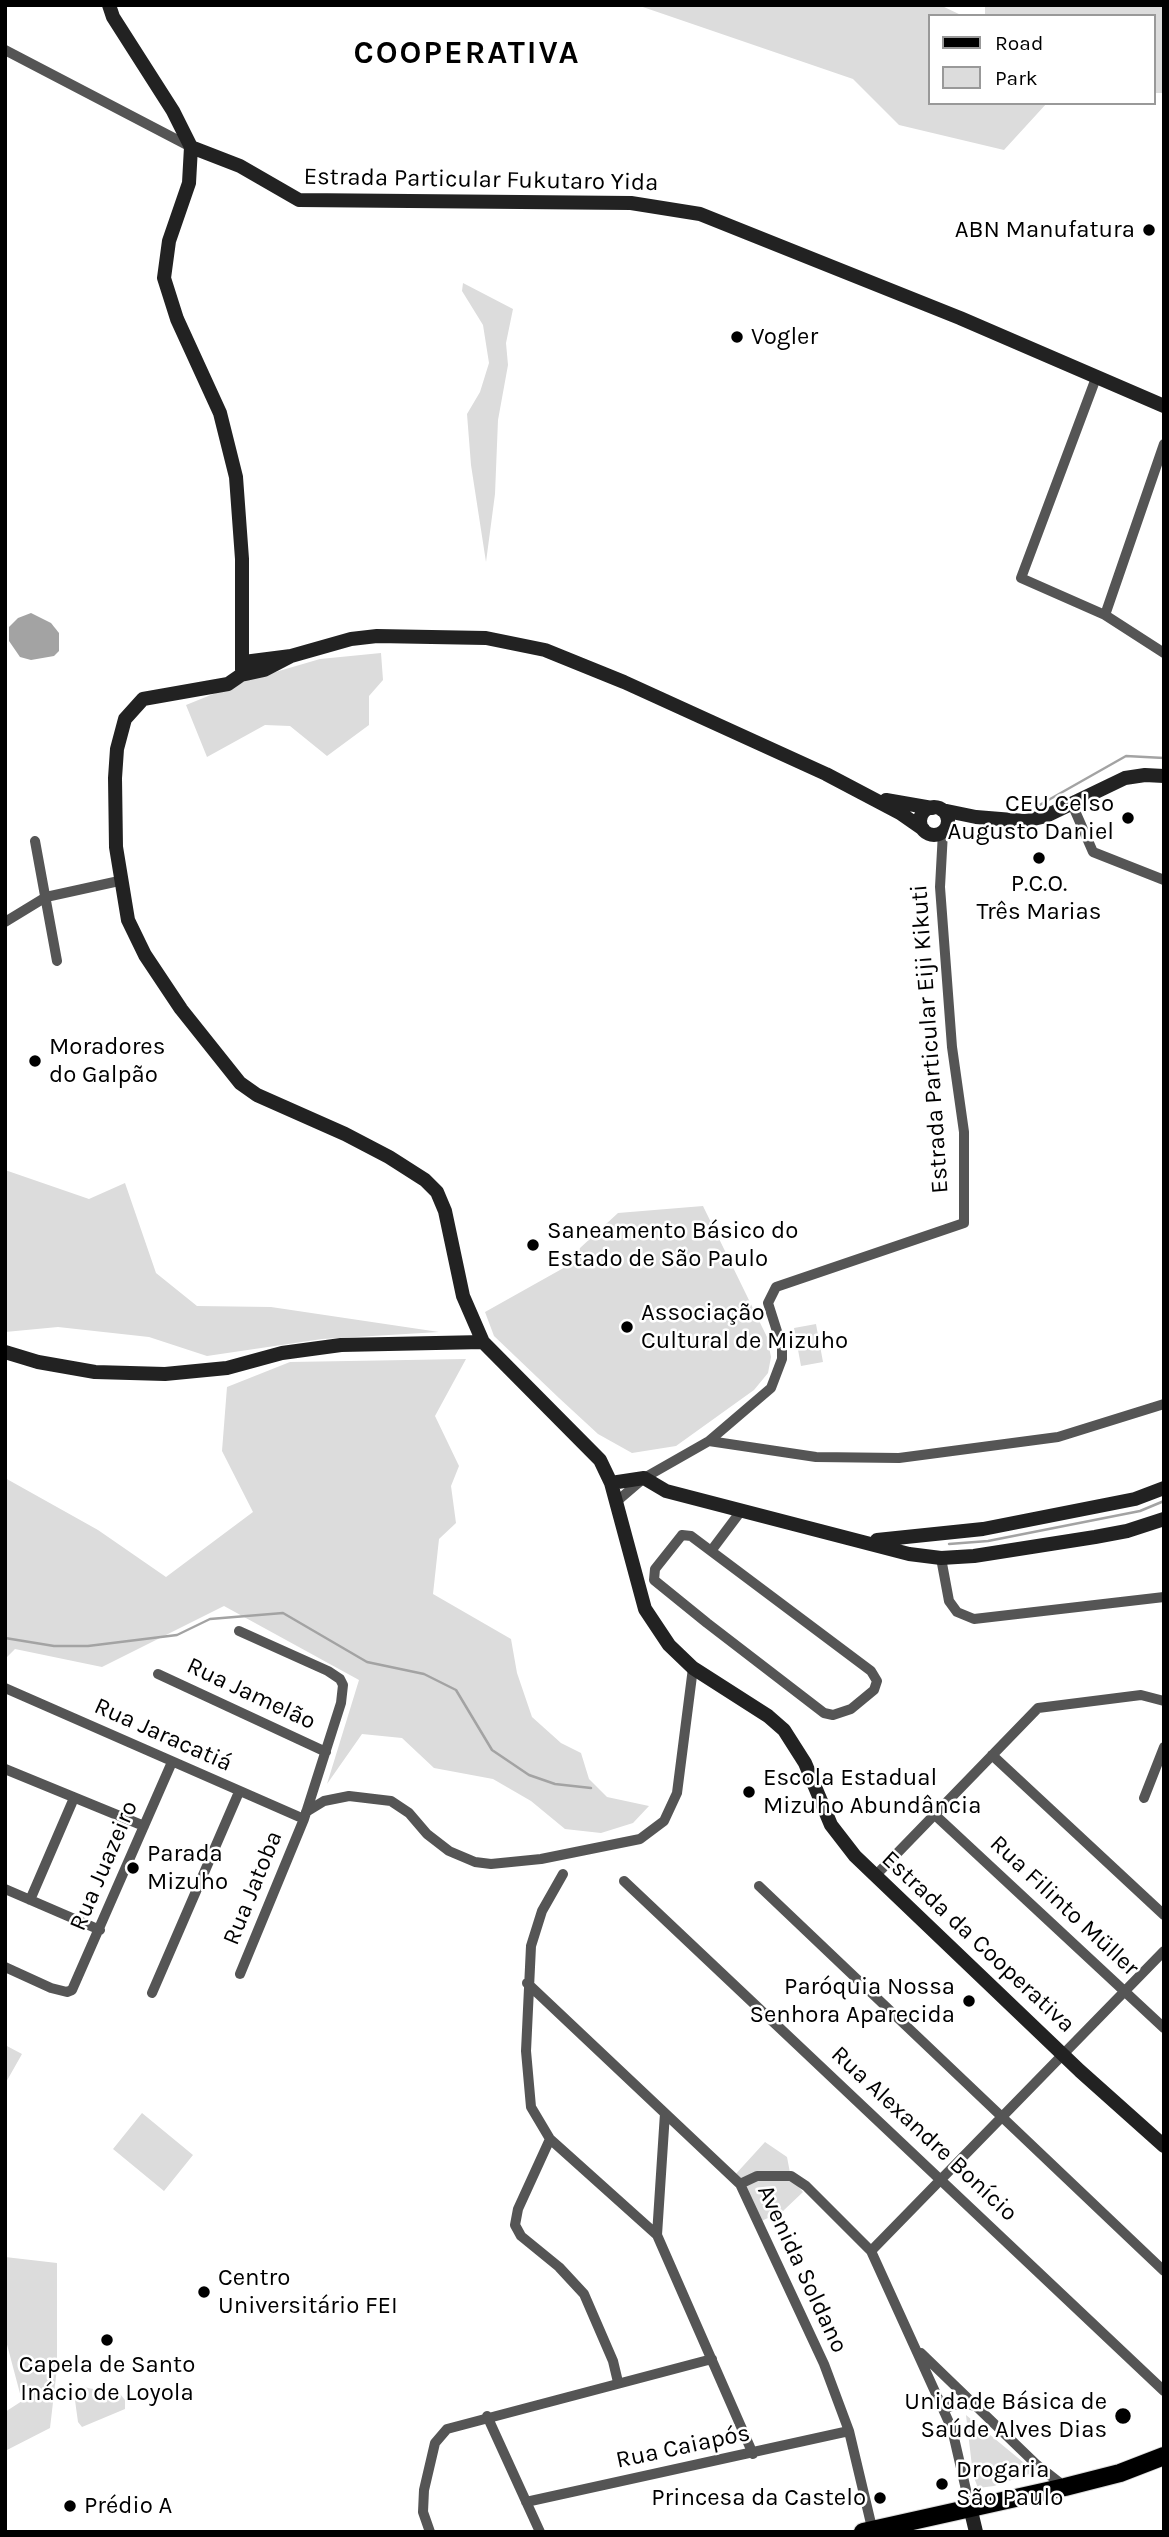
<!DOCTYPE html>
<html>
<head>
<meta charset="utf-8">
<style>
	body { margin:0 }
	#map { position:relative; width:1169px; height:2537px; overflow:hidden; background:#fff; font-family:Karla,sans-serif }
	canvas { display:block }
	.frame { position:absolute; inset:0; border:7px solid #000; pointer-events:none }
	.legend { position:absolute; left:928px; top:14px; width:228px; height:91px; box-sizing:border-box; background:#fff; border:2px solid #999; margin:0; padding:9px 12px; list-style:none; font-size:21px; color:#000 }
	.legend li { display:flex; align-items:center; gap:14px; height:35px }
	.legend b { width:35px; border:2px solid #999 }
</style>
</head>
<body>
<div id="map">
<canvas width="1169" height="2537"></canvas>
<div class="frame"></div>
<ul class="legend">
<li><b style="height:9px;background:#000"></b>Road</li>
<li><b style="height:19px;background:#dcdcdc"></b>Park</li>
</ul>
</div>
<script>
const ctx = document.querySelector('canvas').getContext('2d');
ctx.lineJoin = 'round';
function fill(path, color) { ctx.fillStyle = color; ctx.fill(path, 'evenodd'); }
const shape = rows => new Path2D(rows.map(r => 'M' + r).join(''));
function trace(path, color, width, dash) { ctx.strokeStyle = color; ctx.lineWidth = width; ctx.lineCap = dash ? 'butt' : 'round'; ctx.setLineDash(dash || []); ctx.stroke(path); }
function drawText(font, color, halo, rows, align = 'center') {
  ctx.font = font + ' Karla,sans-serif'; ctx.lineWidth = 5; ctx.setLineDash([]); ctx.textBaseline = 'middle'; ctx.strokeStyle = halo; ctx.fillStyle = color; for (const [text, x, y, turn = 0] of rows) {
    ctx.save(); ctx.translate(x, y); ctx.rotate((+turn || 0) * Math.PI / 180); ctx.textAlign = isNaN(turn) ? turn : align; if (halo) ctx.strokeText(text, 0, 0); ctx.fillText(text, 0, 0); ctx.restore();
  }
}
fill(shape([
	[637,5,940,5,963,16,929,16,929,103,1047,103,1004,150,899,125,853,79],
	[985,5,1164,5,1164,93,1153,93,1153,16,985,16],
	[463,283,513,309,506,343,508,365,498,420,495,494,486,562,471,465,467,414,480,392,489,363,483,325,462,291],
	[381,653,383,680,369,696,369,725,327,756,290,726,265,725,207,757,186,705,248,680,320,659],
	[5,1170,89,1199,125,1183,156,1273,197,1306,271,1307,439,1332,322,1339,207,1356,149,1337,58,1327,5,1332],
	[703,1206,767,1337,771,1357,768,1373,754,1390,676,1446,632,1453,598,1434,559,1398,494,1336,485,1312,576,1261,580,1248,618,1213],
	[816,1324,823,1362,801,1366,794,1328],
	[466,1359,435,1416,459,1466,451,1486,456,1523,439,1539,433,1594,511,1639,517,1673,532,1717,561,1743,581,1753,589,1779,607,1797,649,1806,633,1823,601,1833,565,1829,531,1801,493,1779,434,1768,402,1738,362,1734,327,1784,359,1680,224,1606,102,1667,15,1649,5,1659,5,1478,98,1530,166,1577,253,1512,222,1451,227,1387,290,1362],
	[5,2045,22,2054,5,2084],
	[142,2113,193,2155,164,2191,113,2149],
	[765,2142,787,2157,791,2178,803,2192,783,2211,755,2224,733,2177],
	[5,2257,57,2263,57,2368,50,2428,5,2451,5,2412,22,2401,5,2337],
	[83,2387,120,2394,125,2400,125,2409,82,2427,78,2422,74,2393],
	[966,2415,1035,2472,994,2486,978,2488,973,2475]
]), '#dcdcdc');
fill(shape([
	[31,613,51,623,59,633,59,651,54,656,31,660,20,657,9,641,9,627,18,618]
]), '#a3a3a3');
trace(shape([
	[1036,807,1126,756,1164,758],
	[949,1544,988,1541,1140,1511,1164,1501],
	[5,1638,54,1646,88,1646,177,1635,210,1619,283,1613,367,1662,424,1674,456,1690,492,1750,529,1775,555,1784,591,1788]
]), '#a3a3a3', 2.5);
const primary = shape([
	[863,2532,1065,2487,1120,2473,1164,2456]
]);
trace(primary, '#dbdbdb', 20);
trace(shape([
	[5,50,191,147],
	[1096,378,1021,578,1105,615,1164,653],
	[1105,615,1164,444],
	[1072,804,1093,852,1164,880],
	[35,841,57,961],
	[5,922,46,897,119,881],
	[709,1441,816,1457,899,1458,1058,1437,1164,1404],
	[616,1502,644,1478,709,1441,771,1388,782,1359,782,1347,768,1303,776,1287,964,1223,964,1132,952,1047,940,887,943,832],
	[682,1535,691,1536,871,1671,877,1681,874,1690,851,1709,833,1715,824,1713,707,1623,654,1580,655,1569,682,1535],
	[711,1551,741,1511],
	[941,1558,949,1601,957,1612,974,1619,1164,1597],
	[239,1631,328,1671,340,1679,343,1685,341,1703,304,1819,240,1974],
	[158,1674,326,1752],
	[5,1688,304,1819],
	[992,1755,1164,1915],
	[5,1769,144,1826],
	[1144,1798,1164,1747],
	[306,1812,324,1801,349,1796,391,1801,409,1813,427,1834,449,1851,475,1862,491,1864,541,1859,640,1839,664,1821,677,1793,693,1668],
	[935,1815,1164,2028],
	[563,1874,542,1911,531,1946,526,2051,531,2107,550,2139,657,2235,753,2454],
	[875,1876,1038,1708,1141,1695,1164,1701],
	[624,1881,1164,2391],
	[759,1886,1164,2271],
	[5,1889,100,1930],
	[30,1900,74,1798],
	[5,1967,51,1988,67,1992,72,1990,172,1762],
	[527,1983,740,2184,824,2364,849,2431,873,2532],
	[152,1993,239,1792],
	[550,2139,518,2209,515,2225,521,2236,559,2267,584,2294,613,2361,618,2382],
	[740,2184,757,2176,791,2176,806,2186,871,2251,952,2429,970,2507],
	[657,2235,665,2113],
	[871,2251,1164,1951],
	[921,2353,1037,2465,1065,2487],
	[944,2409,959,2403,977,2406],
	[487,2416,540,2532],
	[526,2502,849,2431],
	[430,2532,423,2512,424,2490,435,2443,447,2429,712,2359]
]), '#555', 10);
trace(shape([
	[109,5,113,17,173,111,191,147,189,183,169,241,164,278,177,319,220,413,236,477,242,559,242,670],
	[191,147,240,166,299,200,631,203,700,214,960,318,1164,406],
	[291,656,264,670,241,675,228,684,143,699,125,719,117,749,115,778,116,847,128,920,145,955,181,1009,240,1083,257,1095,345,1134,389,1157,425,1180,437,1192,445,1211,463,1296,483,1342,600,1460,611,1483,645,1609,669,1645,693,1668,768,1716,784,1730,805,1763,831,1825,855,1856,1080,2071,1164,2146],
	[244,662,291,656,351,639,377,636,486,638,545,650,624,682,826,774,900,813,923,829],
	[886,800,932,808],
	'920 821a14 14 0 1 1 28 0a14 14 0 1 1-28 0Z',
	[942,810,976,817,1025,821,1046,816,1125,778,1145,775,1164,776],
	[5,1352,38,1362,95,1372,165,1374,227,1368,282,1353,341,1345,483,1342],
	[611,1483,644,1478,666,1491,909,1554,941,1558,974,1556,1095,1537,1127,1531,1164,1519],
	[877,1540,983,1529,1135,1499,1164,1488],
	[970,2507,976,2532]
]), '#222', 14);
trace(primary, '#000', 18);
for (const [x, y, r, color] of [
	[1149,230,7,"#000"],
	[737,337,7,"#000"],
	[1128,818,7,"#000"],
	[1039,858,7,"#000"],
	[35,1061,7,"#000"],
	[533,1245,7,"#000"],
	[627,1327,7,"#000"],
	[749,1792,7,"#000"],
	[133,1868,7,"#000"],
	[969,2001,7,"#000"],
	[204,2292,7,"#000"],
	[107,2340,7,"#000"],
	[1123,2416,9,"#000"],
	[942,2484,7,"#000"],
	[880,2498,7,"#000"],
	[70,2506,7,"#000"]
]) { const dot = new Path2D(); dot.arc(x, y, r, 0, 2 * Math.PI); ctx.fillStyle = color; ctx.fill(dot); trace(dot, '#fff', 2.5); }
drawText('24px', '#000', '#fff', [
	["Estrada Particular Fukutaro Yida",481,180,1],
	["Estrada Particular Eiji Kikuti",930,1039,-94],
	["Rua Jamelão",251,1694,25],
	["Rua Jaracatiá",163,1735,24],
	["Rua Juazeiro",104,1866,-67],
	["Rua Jatoba",253,1888,-68],
	["Rua Filinto Müller",1064,1906,43],
	["Estrada da Cooperativa",978,1942,43],
	["Rua Alexandre Bonício",924,2134,43],
	["Avenida Soldano",802,2269,65],
	["Rua Caiapós",683,2447,-12]
]);
drawText('24px', '#000', '#fff', [
	["ABN Manufatura",1135,230,"right"],
	["Vogler",751,337],
	["CEU Celso",1114,804,"right"],
	["Augusto Daniel",1114,832,"right"],
	["P.C.O.",1039,884,"center"],
	["Três Marias",1039,912,"center"],
	["Moradores",49,1047],
	["do Galpão",49,1075],
	["Saneamento Básico do",547,1231],
	["Estado de São Paulo",547,1259],
	["Associação",641,1313],
	["Cultural de Mizuho",641,1341],
	["Escola Estadual",763,1778],
	["Mizuho Abundância",763,1806],
	["Parada",147,1854],
	["Mizuho",147,1882],
	["Paróquia Nossa",955,1987,"right"],
	["Senhora Aparecida",955,2015,"right"],
	["Centro",218,2278],
	["Universitário FEI",218,2306],
	["Capela de Santo",107,2365,"center"],
	["Inácio de Loyola",107,2393,"center"],
	["Unidade Básica de",1107,2402,"right"],
	["Saúde Alves Dias",1107,2430,"right"],
	["Drogaria",956,2470],
	["São Paulo",956,2498],
	["Princesa da Castelo",866,2498,"right"],
	["Prédio A",84,2506]
], 'left');
ctx.letterSpacing = '2px';
drawText('bold 32px', '#000', '#fff', [
	["COOPERATIVA",467,54]
]);
ctx.letterSpacing = '0px';
</script>
</body>
</html>
